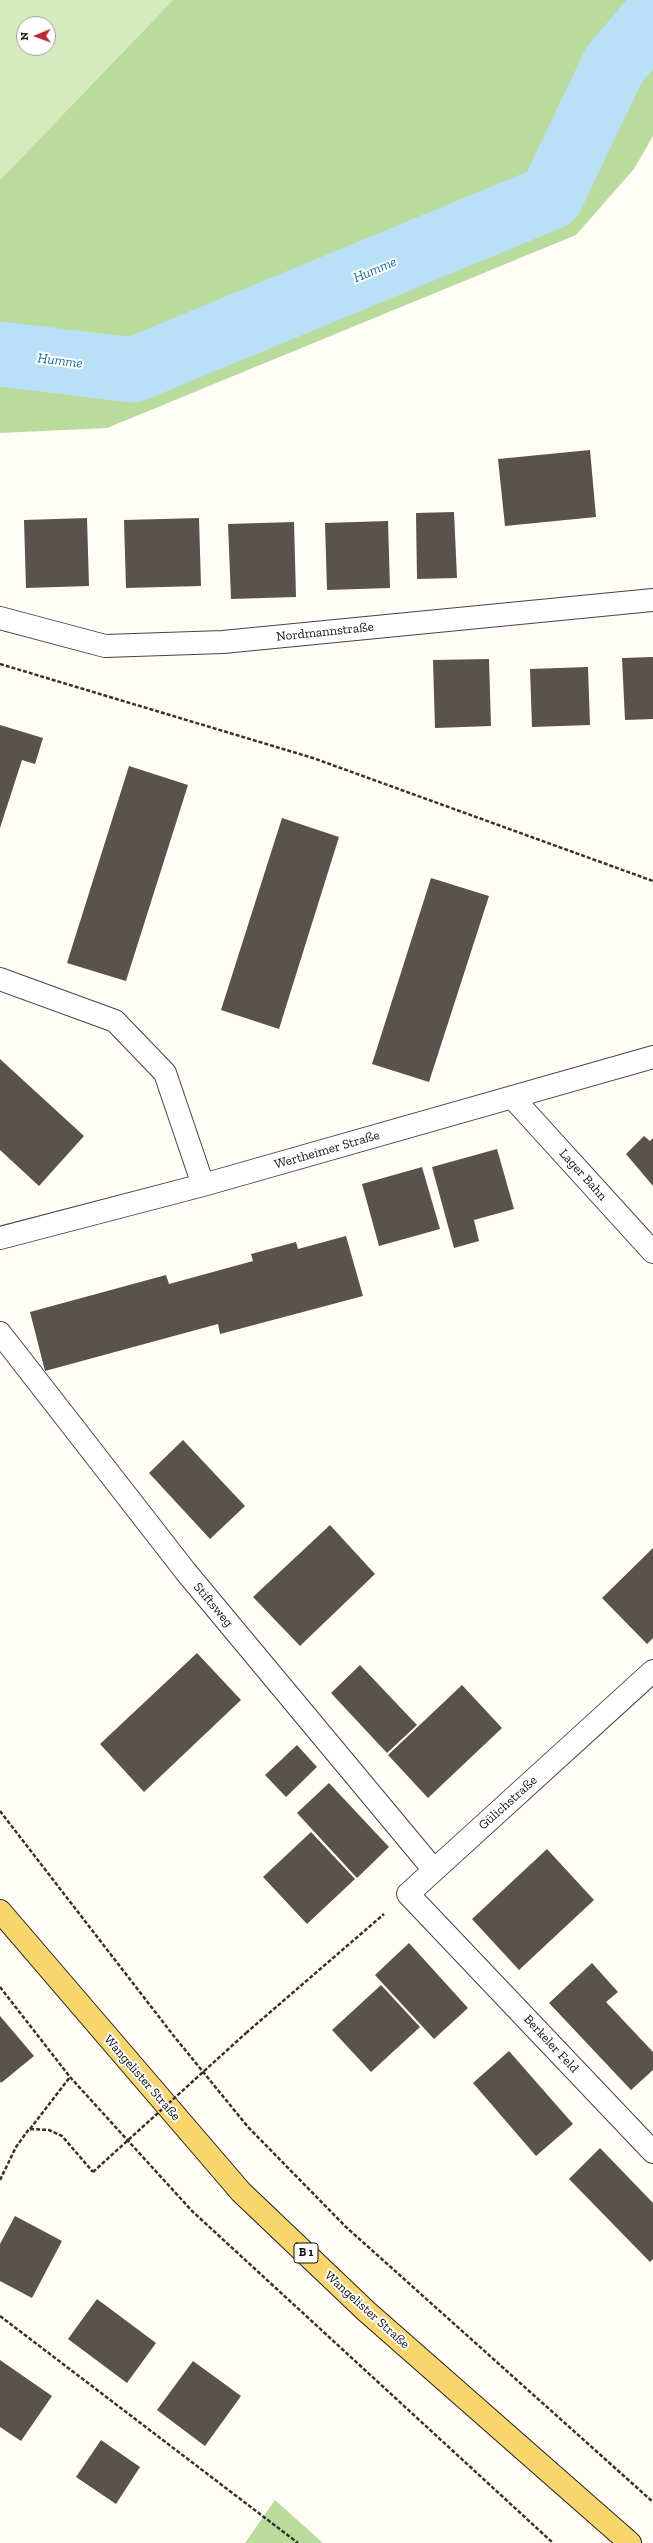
<!DOCTYPE html>
<html>
<head>
<meta charset="utf-8">
<style>
	body { margin:0 }
	#map { position:relative; width:653px; height:2543px; overflow:hidden; background:#fffdf5; font-family:"Zilla Slab",serif }
	canvas { display:block }
	.north { position:absolute; left:16px; top:16px; width:40px; height:40px; box-sizing:border-box; background:#fff; border:1px solid #a0a0a0; border-radius:50%; rotate:269deg; font-size:11px; font-weight:700; line-height:16px; text-align:center; color:#111 }
	.north::after { content:''; display:block; margin:auto; width:14px; height:18px; background:#c4262e; clip-path:polygon(50% 0,100% 100%,50% 72%,0 100%) }
</style>
</head>
<body>
<div id="map">
<canvas width="653" height="2543"></canvas>
<div class="north">N</div>
</div>
<script>
const ctx = document.querySelector('canvas').getContext('2d');
ctx.lineJoin = 'round';
function fill(path, color) { ctx.fillStyle = color; ctx.fill(path, 'evenodd'); }
const shape = rows => new Path2D(rows.map(r => 'M' + r).join(''));
function trace(path, color, width, dash) { ctx.strokeStyle = color; ctx.lineWidth = width; ctx.lineCap = dash ? 'butt' : 'round'; ctx.setLineDash(dash || []); ctx.stroke(path); }
function drawText(font, color, halo, rows, align = 'center') {
  ctx.font = font + ' "Zilla Slab",serif'; ctx.lineWidth = 4; ctx.setLineDash([]); ctx.textBaseline = 'middle'; ctx.strokeStyle = halo; ctx.fillStyle = color; for (const [text, x, y, turn = 0] of rows) {
    ctx.save(); ctx.translate(x, y); ctx.rotate((+turn || 0) * Math.PI / 180); ctx.textAlign = isNaN(turn) ? turn : align; if (halo) ctx.strokeText(text, 0, 0); ctx.fillText(text, 0, 0); ctx.restore();
  }
}
fill(shape([
	[0,0,173,0,0,180],
	[24,24,48,24,48,48,24,48]
]), '#d5ebbd');
fill(shape([
	[173,0,653,0,653,136,634,169,576,235,107,428,0,433,0,180],
	[275,2500,323,2543,245,2543]
]), '#b9dc9c');
trace(shape([
	[0,354,133,370,551,197,614,65,653,19]
]), '#b9e0f7', 65);
fill(shape([
	[590,450,596,517,505,526,498,459],
	[454,512,457,578,417,579,416,513],
	[87,518,89,586,26,588,24,520],
	[199,518,201,586,126,588,124,520],
	[388,521,390,588,327,590,325,523],
	[294,522,296,597,231,599,228,524],
	[653,657,653,719,625,720,622,658],
	[489,659,491,726,435,728,433,660],
	[588,667,590,725,532,727,530,669],
	[0,725,43,738,35,764,22,760,0,828],
	[129,766,188,785,126,981,67,963],
	[282,818,339,837,279,1029,221,1010],
	[431,878,489,896,429,1082,372,1064],
	[0,1059,84,1136,39,1186,0,1150],
	[644,1136,650,1141,653,1138,653,1186,626,1154],
	[497,1149,514,1209,474,1220,479,1241,454,1248,432,1167],
	[422,1167,440,1229,379,1246,362,1184],
	[346,1236,363,1296,220,1334,218,1324,45,1371,30,1312,166,1275,169,1284,253,1261,251,1254,296,1242,298,1249],
	[183,1440,245,1506,210,1539,149,1473],
	[330,1525,375,1574,300,1646,253,1597],
	[653,1548,653,1638,647,1644,602,1598],
	[197,1653,241,1700,144,1792,100,1744],
	[360,1665,417,1725,387,1753,331,1693],
	[462,1685,502,1728,428,1798,388,1755],
	[297,1745,317,1767,286,1797,265,1775],
	[329,1783,389,1847,357,1878,297,1813],
	[311,1832,355,1879,307,1924,263,1877],
	[547,1849,594,1900,519,1970,472,1919],
	[409,1943,468,2008,434,2039,375,1975],
	[592,1963,618,1992,606,2002,653,2052,653,2070,631,2090,549,2003],
	[381,1985,420,2027,371,2072,332,2030],
	[0,2016,34,2056,1,2083,0,2081],
	[509,2051,573,2124,536,2156,473,2083],
	[600,2148,653,2203,653,2259,650,2262,569,2179],
	[15,2216,62,2241,32,2298,0,2281,0,2244],
	[97,2299,156,2343,127,2383,68,2339],
	[0,2360,52,2396,21,2441,0,2427],
	[193,2361,241,2396,205,2446,157,2410],
	[101,2440,140,2467,116,2504,76,2477]
]), '#5a524d');
const street = shape([
	[0,618,105,646,223,642,653,600],
	[0,979,115,1021,165,1073,203,1185],
	[512,1097,653,1252],
	[0,1238,203,1185,653,1057],
	[0,1333,186,1572,434,1870],
	[653,1671,408,1894,653,2152]
]);
const primary = shape([
	[0,1911,241,2192,366,2311,630,2543]
]);
trace(street, '#444', 24);
trace(primary, '#222', 24);
trace(shape([
	[0,664,313,758,653,881],
	[0,1811,173,2035,248,2127,346,2227,653,2502],
	[0,1987,70,2077,192,2211,553,2543],
	[246,2033,384,1914],
	[30,2129,70,2077],
	[0,2180,16,2147,29,2129,49,2130,62,2136,93,2172],
	[0,2316,298,2543]
]), '#333', 2.5, [4, 2]);
trace(street, '#fff', 22);
trace(primary, '#f9d66b', 22);
trace(shape([
	[93,2172,246,2033]
]), '#333', 2.5, [4, 2]);
for (const [x, y, w] of [
	[306,2253,24]
]) { const box = new Path2D(); box.roundRect(x - w / 2, y - 10, w, 20, 3); ctx.fillStyle = '#fff'; ctx.fill(box); trace(box, '#111', 1); }
drawText('bold 12px', '#111', null, [
	["B 1",306,2253]
]);
drawText('13px', '#111', '#fff', [
	["Nordmannstraße",325,632,-6],
	["Wertheimer Straße",327,1150,-16],
	["Lager Bahn",583,1175,48],
	["Stiftsweg",213,1605,50],
	["Gülichstraße",508,1803,-42],
	["Berkeler Feld",551,2044,47],
	["Wangelister Straße",142,2078,49],
	["Wangelister Straße",367,2310,42]
]);
drawText('italic 14px', '#1768a6', '#fff', [
	["Humme",375,270,-23],
	["Humme",60,361,7]
]);
</script>
</body>
</html>
